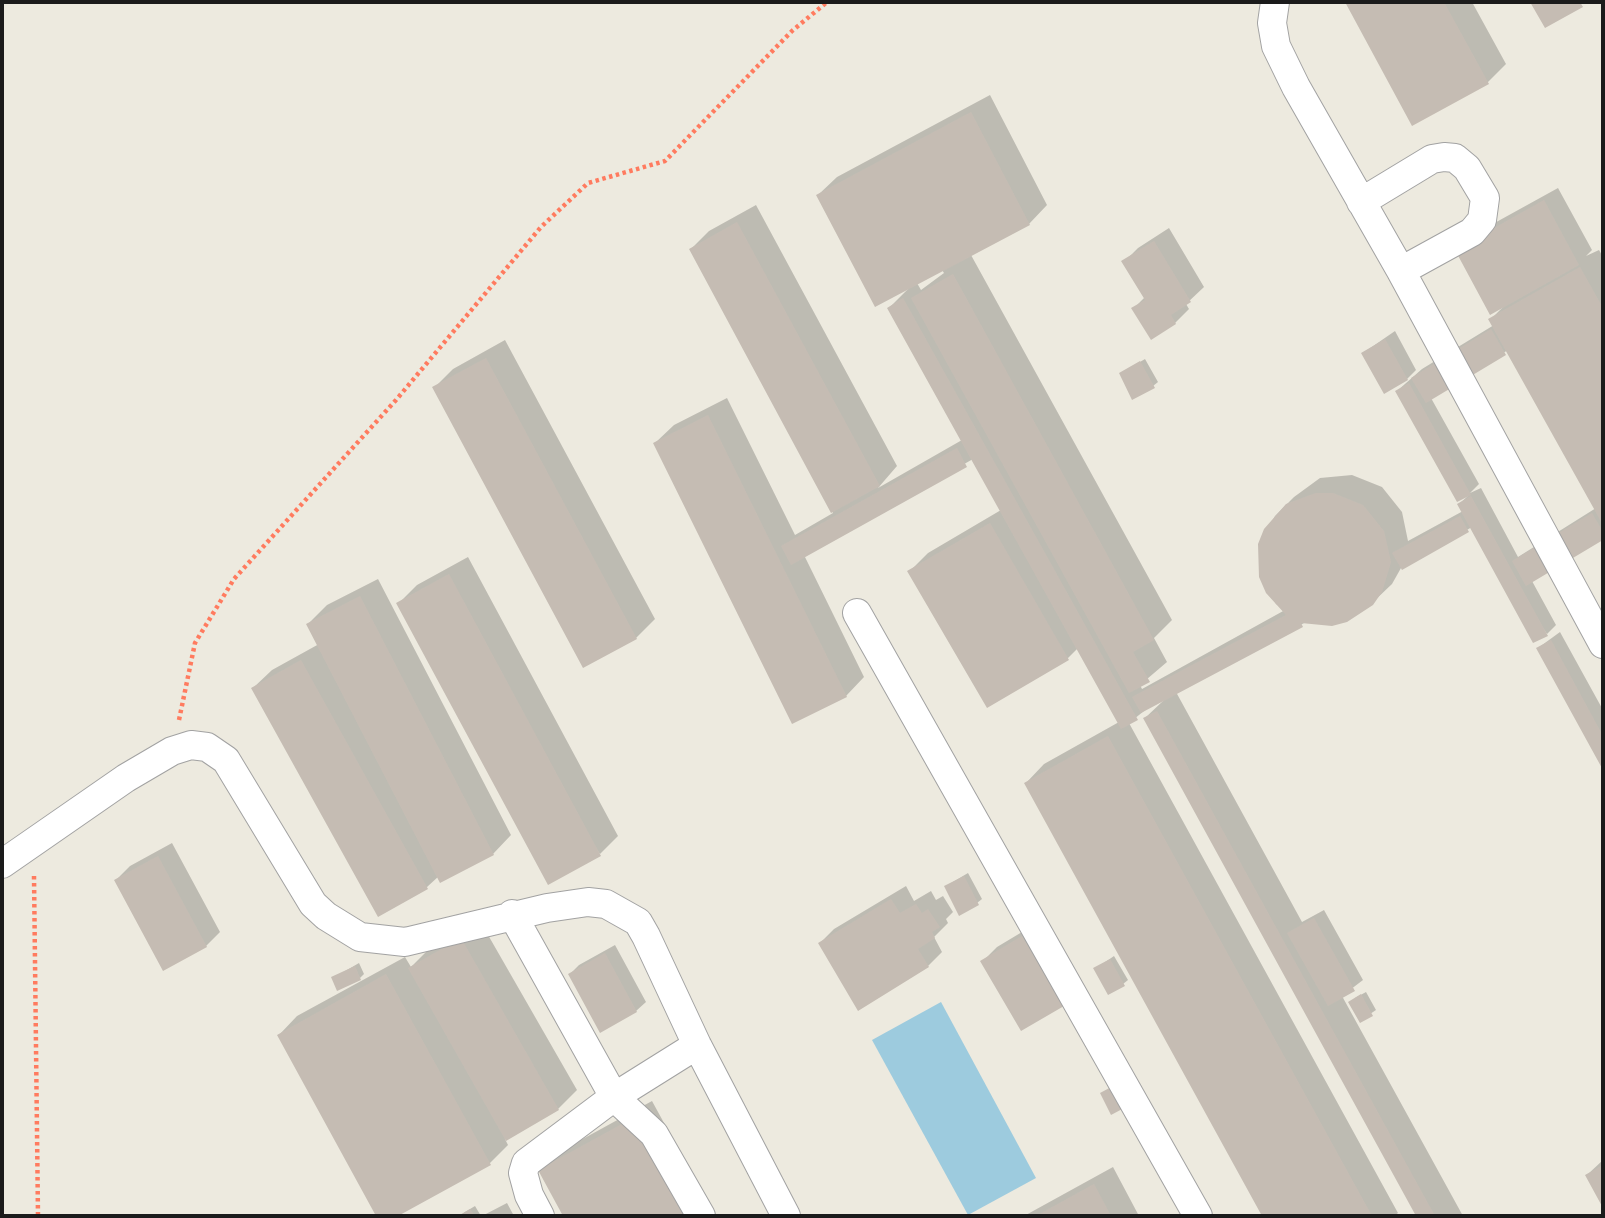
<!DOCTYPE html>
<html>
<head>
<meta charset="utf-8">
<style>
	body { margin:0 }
	#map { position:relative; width:1605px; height:1218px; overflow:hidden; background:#edeadf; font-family:Lato,sans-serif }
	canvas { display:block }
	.frame { position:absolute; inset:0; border:4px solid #1b1b1b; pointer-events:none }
</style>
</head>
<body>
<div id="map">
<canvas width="1605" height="1218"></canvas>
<div class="frame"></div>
</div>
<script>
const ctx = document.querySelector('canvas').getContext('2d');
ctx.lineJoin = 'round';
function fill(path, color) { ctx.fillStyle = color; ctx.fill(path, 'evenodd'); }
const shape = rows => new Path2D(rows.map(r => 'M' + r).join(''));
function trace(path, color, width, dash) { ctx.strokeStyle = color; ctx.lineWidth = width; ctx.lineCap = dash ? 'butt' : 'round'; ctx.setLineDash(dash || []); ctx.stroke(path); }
fill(shape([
	[941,1002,1036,1178,968,1215,872,1040]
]), '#9dcbde');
fill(shape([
	[1347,2,1472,2,1506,64,1488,82,1413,124],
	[990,95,1047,205,1029,224,971,255,1172,620,1154,638,1167,662,1140,685,1142,689,1285,610,1276,604,1261,577,1260,545,1275,516,1294,497,1320,478,1352,475,1382,487,1402,512,1408,541,1463,511,1459,504,1469,495,1397,391,1422,369,1494,325,1491,319,1503,307,1471,236,1558,188,1592,250,1586,256,1599,250,1603,257,1603,538,1532,581,1556,625,1547,634,1472,527,1401,568,1392,584,1372,603,1306,622,1176,692,1302,922,1324,910,1363,980,1342,996,1463,1216,1418,1216,1145,718,1164,700,1149,707,1129,723,1398,1213,1394,1216,1264,1216,1026,783,1044,764,1119,722,1078,648,1068,658,987,706,909,572,928,553,1001,510,973,459,804,555,864,677,846,696,655,443,674,425,727,398,795,535,833,513,691,249,709,231,756,205,897,466,878,488,962,440,889,308,908,289,818,195,837,177],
	[942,270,944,273,921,290,917,283],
	[1508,350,1596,508,1518,557,1481,488,1470,493,1479,484,1431,398],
	[1169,228,1204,287,1186,304,1189,309,1175,323,1134,308,1145,297,1124,262,1138,248],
	[1395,331,1416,370,1407,379,1363,353],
	[505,340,655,619,636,638,584,666,434,388,453,369],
	[1145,359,1158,382,1153,386,1121,373],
	[468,557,618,836,600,854,399,603,417,585],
	[378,579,511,835,493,854,439,876,427,887,379,914,253,688,272,670,319,644,308,624,327,605],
	[1560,632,1603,710,1603,766,1538,648],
	[172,843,220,932,206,946,116,880,130,866],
	[968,873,982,899,977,903,946,886],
	[906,886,914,901,931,891,936,900,943,896,953,912,946,919,948,923,934,937,942,952,928,966,858,1008,820,943,834,929],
	[480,921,577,1090,558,1109,505,1139,508,1145,490,1163,394,1216,378,1216,279,1035,297,1016,405,957,411,967,428,950],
	[1037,923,1076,990,983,961,997,947],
	[615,945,646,1002,636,1011,570,974,579,965],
	[1114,956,1128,980,1123,984,1095,969],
	[359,963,364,974,360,978,333,978],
	[1366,992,1376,1010,1361,1020,1355,998],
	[652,1101,715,1216,565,1216,540,1170,559,1152],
	[1603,1160,1603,1204,1587,1175],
	[1113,1167,1139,1216,1024,1216],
	[507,1203,514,1216,482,1216],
	[475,1206,481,1216,461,1216,465,1212]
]), '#0003');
fill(shape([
	[1345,2,1444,2,1489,84,1412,126],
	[1530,2,1580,2,1583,7,1545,28],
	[971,112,1030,225,875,307,816,195],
	[1544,200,1579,265,1490,315,1455,250],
	[737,222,880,486,831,513,689,249],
	[1154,241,1191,302,1171,315,1176,324,1151,340,1131,308,1145,300,1121,261],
	[1580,267,1603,308,1603,525,1488,319],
	[953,274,1154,640,1133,652,1150,682,1129,693,911,298],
	[903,298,1138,720,1121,729,887,308],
	[1491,329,1506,355,1426,403,1411,378],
	[1385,339,1408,380,1384,394,1361,353],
	[486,358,637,639,583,668,432,387],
	[1140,361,1155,388,1132,400,1119,373],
	[1409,383,1471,495,1457,502,1395,391],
	[708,415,847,697,792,724,653,443],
	[957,448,967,467,791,565,781,546],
	[1316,493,1333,493,1363,505,1384,531,1391,562,1382,592,1373,605,1347,622,1332,626,1301,623,1303,627,1141,713,1132,697,1286,615,1266,593,1259,577,1258,544,1264,529,1286,504],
	[1471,496,1548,636,1533,643,1457,504],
	[1592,513,1603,532,1603,540,1526,586,1512,561],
	[1460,516,1469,532,1402,570,1392,553],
	[990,523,1069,660,987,708,907,571],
	[449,574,601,856,548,885,396,603],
	[360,596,494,855,440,883,306,624],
	[1551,640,1603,736,1603,770,1536,648],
	[301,660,428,889,378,917,251,688],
	[1157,711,1435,1216,1416,1216,1143,718],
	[1108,736,1372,1216,1262,1216,1024,783],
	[158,856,207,947,163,971,114,880],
	[964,876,979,905,959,916,944,886],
	[891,899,900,913,916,904,922,913,928,909,940,927,932,932,935,938,918,949,929,967,858,1011,818,943],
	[1314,918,1355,991,1328,1006,1287,933],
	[1022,936,1064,1006,1021,1031,980,961],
	[461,938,559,1110,506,1141,408,968],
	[605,953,637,1012,600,1033,568,974],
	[1110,959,1125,986,1108,995,1093,968],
	[355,966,361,980,337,991,331,977],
	[386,974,491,1165,398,1216,376,1216,277,1035],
	[1361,994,1373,1016,1360,1023,1348,1002],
	[1115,1085,1126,1107,1111,1115,1100,1093],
	[633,1118,686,1216,563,1216,538,1170],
	[1603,1165,1603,1208,1585,1175],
	[1094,1184,1111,1216,1036,1216],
	[470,1209,475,1216,458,1216]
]), '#c5bcb3');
const minor = shape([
	[1275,2,1272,23,1276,46,1296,87,1401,271,1603,644],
	[1361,202,1432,159,1444,157,1455,158,1467,168,1485,198,1482,220,1472,232,1401,271],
	[857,613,1198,1216],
	[2,864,126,778,172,751,191,745,207,747,226,760,313,904,326,916,360,937,405,942,547,908,588,902,606,904,638,922,646,936,697,1045,786,1216],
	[512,914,614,1097,654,1134,701,1216],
	[540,1216,529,1195,523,1173,526,1163,614,1097,697,1045]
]);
trace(minor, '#a2a2a2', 30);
trace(shape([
	[179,720,195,643,234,579,396,400,541,227,588,183,665,161,792,31,827,2],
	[34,876,38,1216]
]), '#ff7b5f', 4.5, [3.5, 3.5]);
trace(minor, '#fff', 28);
</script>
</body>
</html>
